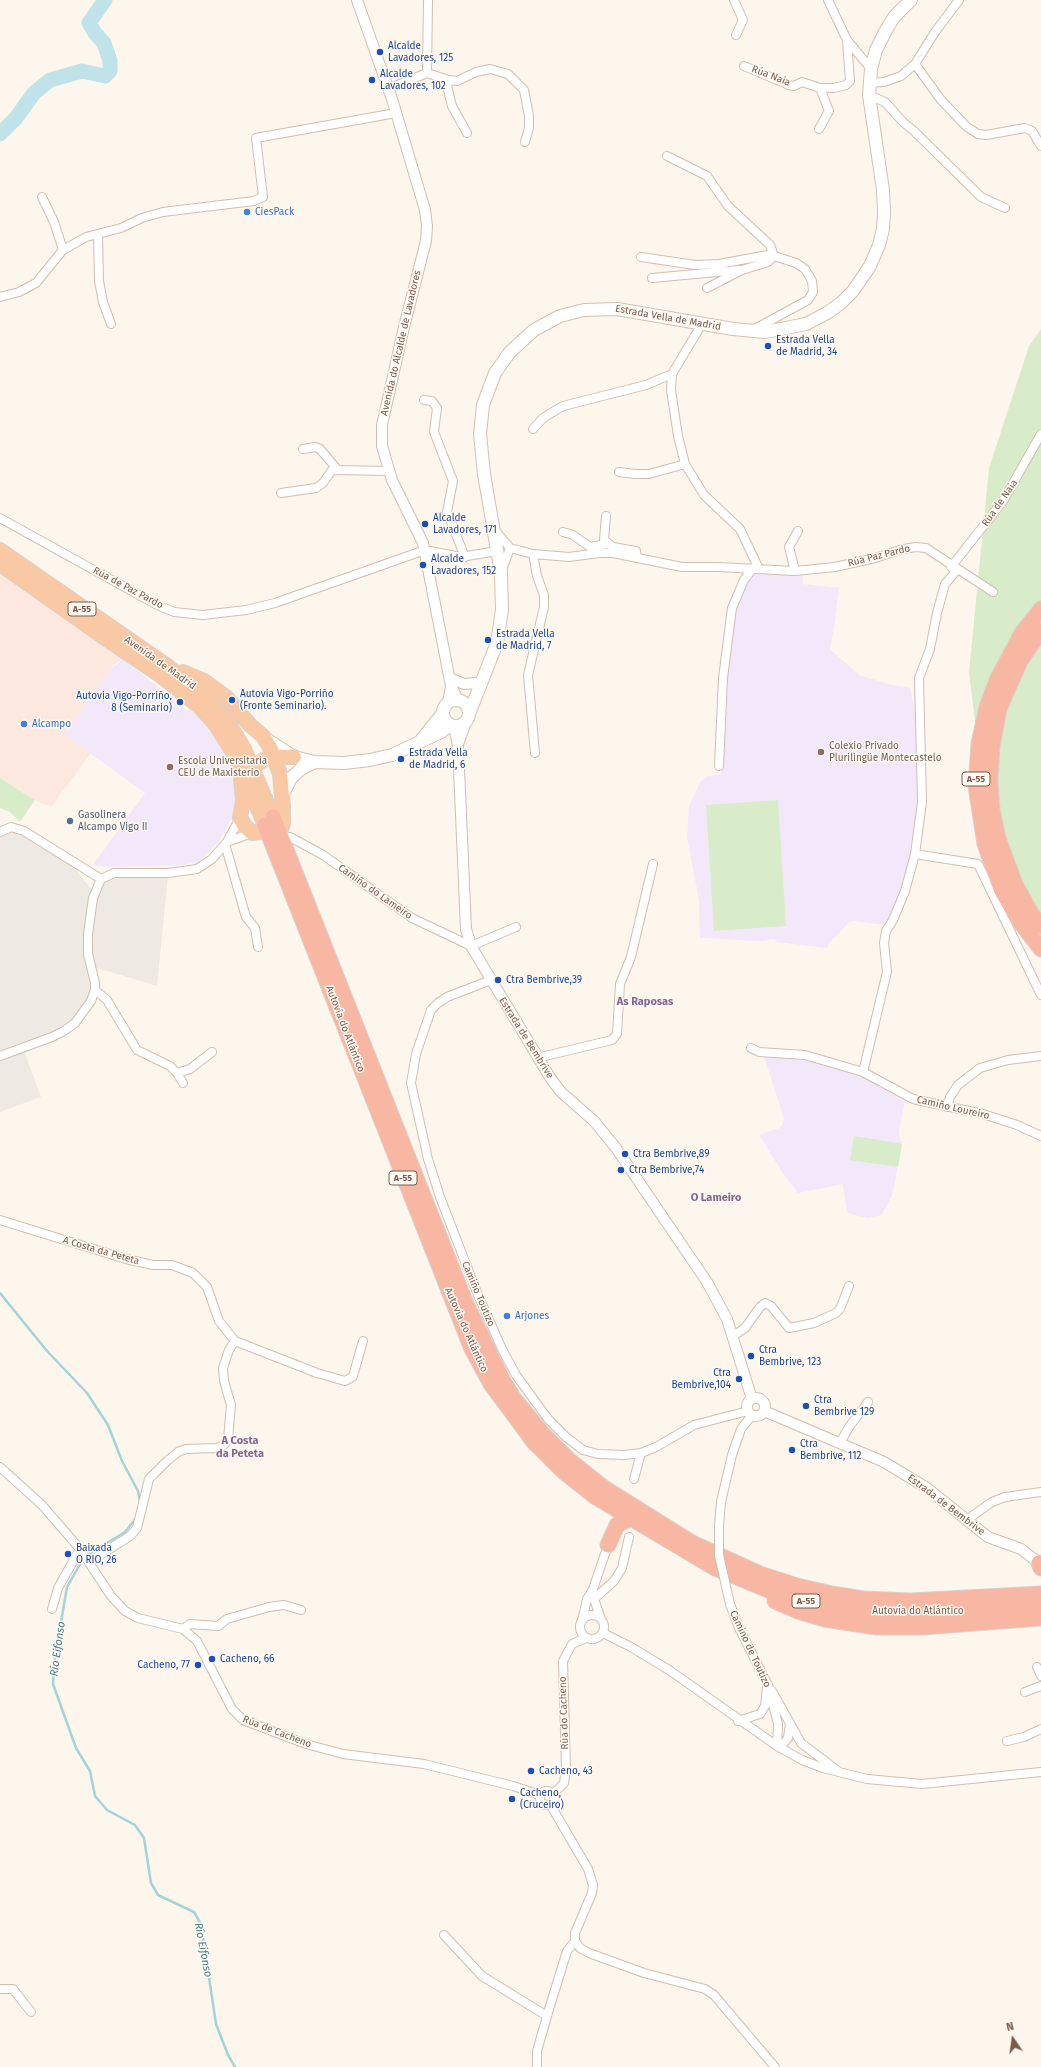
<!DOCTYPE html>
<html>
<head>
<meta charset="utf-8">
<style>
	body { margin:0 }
	#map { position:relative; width:1041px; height:2067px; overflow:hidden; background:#fdf6ec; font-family:"Fira Sans",sans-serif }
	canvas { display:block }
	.north { position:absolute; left:993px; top:2019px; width:40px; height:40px; -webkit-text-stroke:3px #fffaf3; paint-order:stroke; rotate:347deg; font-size:11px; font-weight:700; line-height:16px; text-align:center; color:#7a5c4d }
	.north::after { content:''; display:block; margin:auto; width:14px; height:18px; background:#7a5c4d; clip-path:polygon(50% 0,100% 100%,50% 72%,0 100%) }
</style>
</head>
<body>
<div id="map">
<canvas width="1041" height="2067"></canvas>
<div class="north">N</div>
</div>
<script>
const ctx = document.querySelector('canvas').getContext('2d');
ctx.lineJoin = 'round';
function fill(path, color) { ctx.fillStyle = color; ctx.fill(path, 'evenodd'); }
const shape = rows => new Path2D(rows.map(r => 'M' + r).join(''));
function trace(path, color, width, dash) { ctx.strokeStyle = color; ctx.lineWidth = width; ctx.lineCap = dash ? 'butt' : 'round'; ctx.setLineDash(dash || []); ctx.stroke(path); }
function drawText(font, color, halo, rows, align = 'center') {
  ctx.font = font + ' "Fira Sans",sans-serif'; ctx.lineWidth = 3; ctx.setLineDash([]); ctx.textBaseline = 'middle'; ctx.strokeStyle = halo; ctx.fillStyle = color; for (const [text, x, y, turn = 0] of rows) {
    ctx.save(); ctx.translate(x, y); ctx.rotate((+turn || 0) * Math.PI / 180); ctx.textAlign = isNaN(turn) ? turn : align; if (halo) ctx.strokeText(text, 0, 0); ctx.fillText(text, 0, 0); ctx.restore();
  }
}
fill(shape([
	[2,575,123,659,113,665,66,735,91,753,52,806,42,804,0,778,0,576]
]), '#fde8e0');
fill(shape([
	[12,832,25,836,73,865,90,888,101,889,107,880,111,878,168,876,157,986,91,966,95,990,75,1023,23,1048,41,1097,0,1112,0,837,4,833]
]), '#efe9e4');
fill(shape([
	[755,573,802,575,803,584,839,588,835,621,830,649,859,675,892,685,910,688,919,730,920,795,914,846,906,880,890,921,885,925,854,921,849,922,837,936,830,941,827,948,776,942,775,939,760,941,700,938,699,900,687,837,689,806,701,781,709,776,721,774,725,670,735,608,747,580],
	[123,659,187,711,190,708,198,716,223,750,233,772,237,792,235,813,217,844,198,862,182,865,106,867,93,865,145,793,65,735,110,669],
	[764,1056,806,1059,866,1078,905,1102,899,1130,900,1141,902,1142,893,1193,882,1215,867,1218,847,1213,843,1184,798,1193,784,1175,759,1135,779,1128,782,1125,784,1119]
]), '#f3e8fa');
fill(shape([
	[1041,329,1041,937,1033,939,994,878,969,672,989,468,1029,346],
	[0,778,35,800,20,822,10,812,0,808],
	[778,800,786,926,714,931,706,805],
	[854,1136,902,1144,898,1167,850,1160]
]), '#d8ecc9');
trace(shape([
	[0,1293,47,1351,87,1393,108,1425,122,1461,138,1491,140,1502],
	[136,1518,125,1532,89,1554,82,1561,67,1587,55,1657,53,1684,76,1748,90,1771,95,1796,107,1810,135,1825,144,1838,151,1883,158,1895,194,1912,201,1924,216,2024,228,2055,235,2067]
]), '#a5d3da', 2.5);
trace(shape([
	[0,134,16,118,34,93,50,80,82,71,105,76,110,71,110,61,104,43,95,33,89,23,105,0]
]), '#bfe3e8', 15);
const minor = shape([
	[734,0,743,20,736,35],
	[847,40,871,69],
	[915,64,941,100,967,127,978,134,986,135,1025,128,1032,131,1041,146],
	[744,66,789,85,794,86,802,82,820,88],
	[427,73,449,80,447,86,452,106,467,133],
	[449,80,457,81,476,72,490,69,508,74,524,90,529,116,529,128,525,142],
	[869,83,884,82,901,76,915,64,935,32,959,0],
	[388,89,427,73,428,0],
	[869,95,885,102,903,122,914,131,981,197,1005,208],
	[819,129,829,111,820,88,834,88,846,85,850,81,847,40,828,0],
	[667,156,707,176,728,206,770,245,774,256,796,263,805,269,812,281,813,292,808,300,753,330],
	[42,197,54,222,63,250],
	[98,235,99,281,103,302,111,324],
	[641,257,695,265,719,264,768,255,774,256,768,262,742,270,707,288],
	[652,278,739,270],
	[0,297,19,292,36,283,63,250,86,237,121,228,142,218,163,212,254,201,263,197,256,138,396,113],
	[702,324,672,374,671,390,678,436,685,464,704,495,740,529,759,569],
	[424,400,432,401,437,408,434,432,453,481,447,512,465,557],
	[533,429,543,418,563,406,646,385,672,374],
	[303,449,315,447,320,449,337,469],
	[619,472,635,474,649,474,685,464],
	[281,493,316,488,323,483,332,470,389,471],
	[606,516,604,540,613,547,636,551,637,558],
	[0,518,157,605,174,612,203,615,246,610,275,603,425,550,461,557,497,551],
	[494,529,510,548,502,570],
	[563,532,573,535,590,547,607,544],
	[510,548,533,554,569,557,599,553,613,553,682,567,718,567,795,571,835,567,875,558,903,549,916,547,926,548,993,592],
	[533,554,537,576,544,595,544,607,528,675,535,753],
	[951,567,1003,501,1041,434],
	[795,571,789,547,798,531],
	[719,766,723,678,732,608,744,580,753,568],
	[0,832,11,827,24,831,101,879],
	[282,838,290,837,323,855,412,918,471,946,516,927],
	[227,842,252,833],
	[225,844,246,917,255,928,258,947],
	[915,854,978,864,1041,995],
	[491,980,447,997,438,1003,431,1010,416,1054,411,1083,428,1159,440,1197,478,1295,502,1349,516,1375,548,1419,566,1437,583,1450,598,1454,624,1455,641,1453,656,1447,694,1425,748,1411],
	[95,990,107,1000,137,1050,170,1066,177,1073,183,1083],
	[751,1048,759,1052,805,1055,863,1072,913,1099,983,1114,1017,1125,1041,1136],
	[0,1056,52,1037,64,1031,75,1023,91,1001,95,990,95,983,88,954,88,934,93,898,101,879,114,873,168,873,197,869,212,859,227,842,240,818],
	[537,1058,612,1040,617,1034,620,984,631,957,653,864],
	[863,1072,887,972,884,943,886,931,893,920,905,891,915,854,922,802,919,678,930,649,937,613,945,584,957,570],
	[177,1073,190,1069,212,1052],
	[947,1107,950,1097,958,1085,980,1068,1008,1060,1041,1056],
	[0,1220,126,1259,153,1265,172,1265,193,1273,207,1287,219,1321,235,1341,317,1373,345,1381,349,1379,353,1376,363,1341],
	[733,1336,745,1328,760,1307,765,1303,771,1306,789,1328,814,1323,836,1313,840,1309,849,1286],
	[840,1443,849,1427,868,1402],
	[0,1467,42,1505,80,1549,111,1596,125,1611,138,1618,183,1629,197,1641,232,1709,243,1720,306,1744,343,1754,424,1764,513,1786,540,1795],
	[634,1479,641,1453],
	[968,1519,992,1502,1005,1497,1041,1492],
	[719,1525,721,1502,732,1455,741,1429,752,1415],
	[89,1562,130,1536,137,1528,149,1479,167,1461,178,1452,186,1449,217,1448,224,1445,228,1439,231,1405,224,1381,223,1368,229,1350,235,1341],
	[594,1599,614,1581,622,1568,629,1537],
	[730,1604,739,1628,768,1685,778,1724,777,1746],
	[52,1609,58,1588,80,1549],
	'580 1627a12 12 0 1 1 24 0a12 12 0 1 1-24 0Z',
	[601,1619,594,1599,593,1589,608,1545],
	[582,1621,587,1599,593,1589],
	[183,1629,190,1624,218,1626,227,1619,269,1607,284,1605,301,1610],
	[603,1633,631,1647,669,1670,777,1746,802,1760,823,1768,867,1779,922,1784,1041,1772],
	[1037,1667,1041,1676],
	[772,1691,801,1743,838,1771],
	[1025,1692,1041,1686],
	[738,1721,760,1714,765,1706,767,1687],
	[1007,1741,1024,1737,1041,1729],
	[777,1746,783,1744,788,1738,790,1723],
	'540 1798a7 7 0 1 1 14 0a7 7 0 1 1-14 0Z',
	[553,1794,564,1783,566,1769,563,1661,572,1644,586,1638],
	[444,1935,482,1976,547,2016],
	[575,1941,580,1948,589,1953,644,1973,705,1989,714,1995,775,2067],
	[0,1989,13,1989,31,2012],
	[537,2067,537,2051,550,2006,567,1951,575,1941,575,1933,592,1893,593,1885,588,1869,550,1804]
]);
const tertiary = shape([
	[357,0,392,99,425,210,427,226,426,241,404,327,382,425,382,446,392,480,423,543,451,686,458,700],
	[450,678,464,684,477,683],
	[448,703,451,686],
	[454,726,458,746,466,929,471,946,551,1079,561,1092,594,1121,616,1148,707,1282,727,1319,752,1399],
	[458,744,466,722],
	'747 1407a9 9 0 1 1 18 0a9 9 0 1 1-18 0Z',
	[764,1411,884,1462,927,1488,988,1537,1021,1549,1039,1563]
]);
const secondary = shape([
	'443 713a13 13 0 1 1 26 0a13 13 0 1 1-26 0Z',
	[469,714,497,643,502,610,501,573,484,474,480,434,483,405,495,373,510,352,534,330,560,316,584,310,617,309,733,329,765,332,806,324,827,313,841,303,853,291,870,266,879,245,883,229,884,212,883,190,869,95,871,69,876,50,885,32,894,17,911,0],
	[265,738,294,757,315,762,344,763,370,760,392,755,441,732,450,725],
	[422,739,443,713],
	[282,796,291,778,301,769,315,762]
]);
const trunk = shape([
	[0,550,166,665,207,698,231,727,244,749,273,817],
	[0,564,105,638,160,675,200,707,215,724,236,757,265,825],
	[183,672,204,681,226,697,250,725,263,736,271,749,280,774,283,807,283,823,280,833],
	[250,774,253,767,265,759,274,757,294,757],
	[241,779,243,800,240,818,245,826,252,833,259,832,270,820]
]);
const motorway = shape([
	[1041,609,1022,633,997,680,987,707,979,744,976,786,985,844,1001,889,1018,919,1041,949],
	[1041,631,1020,661,999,709,992,746,990,782,992,810,998,838,1015,884,1031,913,1041,926],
	[273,817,466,1304,502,1379,514,1399,542,1433,570,1461,604,1488,692,1543,760,1574,797,1586,832,1594,863,1599,911,1601,1041,1594],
	[265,825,472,1349,491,1384,534,1442,563,1471,596,1497,631,1518,715,1568,778,1594,827,1606,860,1611,891,1613,955,1612,1041,1606],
	[608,1545,617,1525,631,1518],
	[1039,1563,1041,1568],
	[775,1601,798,1611,825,1619,876,1627,922,1627,1041,1618]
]);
trace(minor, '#d1beb0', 10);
trace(tertiary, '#d1beb0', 12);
trace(secondary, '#d6c0b0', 14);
trace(trunk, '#dad1cd', 16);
trace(motorway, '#dad1cd', 17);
trace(minor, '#fff', 8);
trace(tertiary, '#fff', 10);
trace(secondary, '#fff', 12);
trace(trunk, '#f9c8a4', 14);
trace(motorway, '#f7b7a3', 15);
const minorBridge = shape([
	[719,1525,719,1555,730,1604]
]);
trace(minorBridge, '#d1beb0', 10, []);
trace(minorBridge, '#fff', 8);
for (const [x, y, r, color] of [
	[380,52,4,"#1a4fb4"],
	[372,80,4,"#1a4fb4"],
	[247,212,4,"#3f7fe0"],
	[768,346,4,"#1a4fb4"],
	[425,524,4,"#1a4fb4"],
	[423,565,4,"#1a4fb4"],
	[488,640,4,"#1a4fb4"],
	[232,700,4,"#1a4fb4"],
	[180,702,4,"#1a4fb4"],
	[24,724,4,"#3f7fe0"],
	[821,752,4,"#8d6e63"],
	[401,759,4,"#1a4fb4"],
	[170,767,4,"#8d6e63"],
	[70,821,4,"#5c6f8a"],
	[498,980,4,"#1a4fb4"],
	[625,1154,4,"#1a4fb4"],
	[621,1170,4,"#1a4fb4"],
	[507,1316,4,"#3f7fe0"],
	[751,1356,4,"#1a4fb4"],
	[739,1379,4,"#1a4fb4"],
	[806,1406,4,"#1a4fb4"],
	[792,1450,4,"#1a4fb4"],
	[68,1554,4,"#1a4fb4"],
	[212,1659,4,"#1a4fb4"],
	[198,1665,4,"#1a4fb4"],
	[531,1771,4,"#1a4fb4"],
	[512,1799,4,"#1a4fb4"]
]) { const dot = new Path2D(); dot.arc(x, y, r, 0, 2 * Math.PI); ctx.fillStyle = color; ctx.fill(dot); trace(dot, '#fffaf3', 1.5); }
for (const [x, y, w] of [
	[82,609,28],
	[976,779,28],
	[403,1178,28],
	[806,1601,28]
]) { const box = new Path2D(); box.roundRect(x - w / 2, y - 7, w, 14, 3); ctx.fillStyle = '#fffaf3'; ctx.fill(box); trace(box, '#7a5c4d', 1); }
drawText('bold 9px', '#7a5c4d', null, [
	["A-55",82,609],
	["A-55",976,779],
	["A-55",403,1178],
	["A-55",806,1601]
]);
drawText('10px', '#164399', '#fffaf3', [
	["Alcalde",388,46],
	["Lavadores, 125",388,58],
	["Alcalde",380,74],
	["Lavadores, 102",380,86],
	["Estrada Vella",776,340],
	["de Madrid, 34",776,352],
	["Alcalde",433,518],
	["Lavadores, 171",433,530],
	["Alcalde",431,559],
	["Lavadores, 152",431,571],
	["Estrada Vella",496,634],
	["de Madrid, 7",496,646],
	["Autovia Vigo-Porriño",240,694],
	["(Fronte Seminario).",240,706],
	["Autovia Vigo-Porriño,",172,696,"right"],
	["8 (Seminario)",172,708,"right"],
	["Estrada Vella",409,753],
	["de Madrid, 6",409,765],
	["Ctra Bembrive,39",506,980],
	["Ctra Bembrive,89",633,1154],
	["Ctra Bembrive,74",629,1170],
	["Ctra",759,1350],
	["Bembrive, 123",759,1362],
	["Ctra",731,1373,"right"],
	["Bembrive,104",731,1385,"right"],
	["Ctra",814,1400],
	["Bembrive 129",814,1412],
	["Ctra",800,1444],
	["Bembrive, 112",800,1456],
	["Baixada",76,1548],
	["O RIO, 26",76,1560],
	["Cacheno, 66",220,1659],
	["Cacheno, 77",190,1665,"right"],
	["Cacheno, 43",539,1771],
	["Cacheno,",520,1793],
	["(Cruceiro)",520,1805]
], 'left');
drawText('10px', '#7a5c4d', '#fffaf3', [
	["Rúa Naia",771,76,21],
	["Estrada Vella de Madrid",668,318,10],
	["Avenida do Alcalde de Lavadores",401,343,-77],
	["Rúa de Naia",1000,503,-55],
	["Rúa Paz Pardo",879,556,-14],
	["Rúa de Paz Pardo",128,588,28],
	["Avenida de Madrid",160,663,35],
	["Camiño do Lameiro",375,892,35],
	["Autovía do Atlántico",345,1029,69],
	["Estrada de Bembrive",526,1038,58],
	["Camiño Loureiro",953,1108,13],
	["A Costa da Peteta",101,1251,16],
	["Camiño Toutizo",478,1294,67],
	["Autovía do Atlántico",466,1330,66],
	["Estrada de Bembrive",946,1505,37],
	["Autovía do Atlántico",918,1611],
	["Camino de Toutizo",750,1649,65],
	["Rúa do Cacheno",564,1713,-92],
	["Rúa de Cacheno",277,1732,21]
]);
drawText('10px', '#366cbe', '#fffaf3', [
	["CiesPack",255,212],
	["Alcampo",32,724],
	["Arjones",515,1316]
], 'left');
drawText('10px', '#785e54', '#fffaf3', [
	["Colexio Privado",829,746],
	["Plurilingüe Montecastelo",829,758],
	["Escola Universitaria",178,761],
	["CEU de Maxisterio",178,773]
], 'left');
drawText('10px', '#4e5e75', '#fffaf3', [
	["Gasolinera",78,815],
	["Alcampo Vigo II",78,827]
], 'left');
drawText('bold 11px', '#846695', '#fffaf3', [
	["As Raposas",645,1002],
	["O Lameiro",716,1198],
	["A Costa",240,1441],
	["da Peteta",240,1454]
]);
drawText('italic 11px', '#437c86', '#fffaf3', [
	["Río Eifonso",58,1649,-82],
	["Río Eifonso",203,1950,79]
]);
</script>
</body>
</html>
